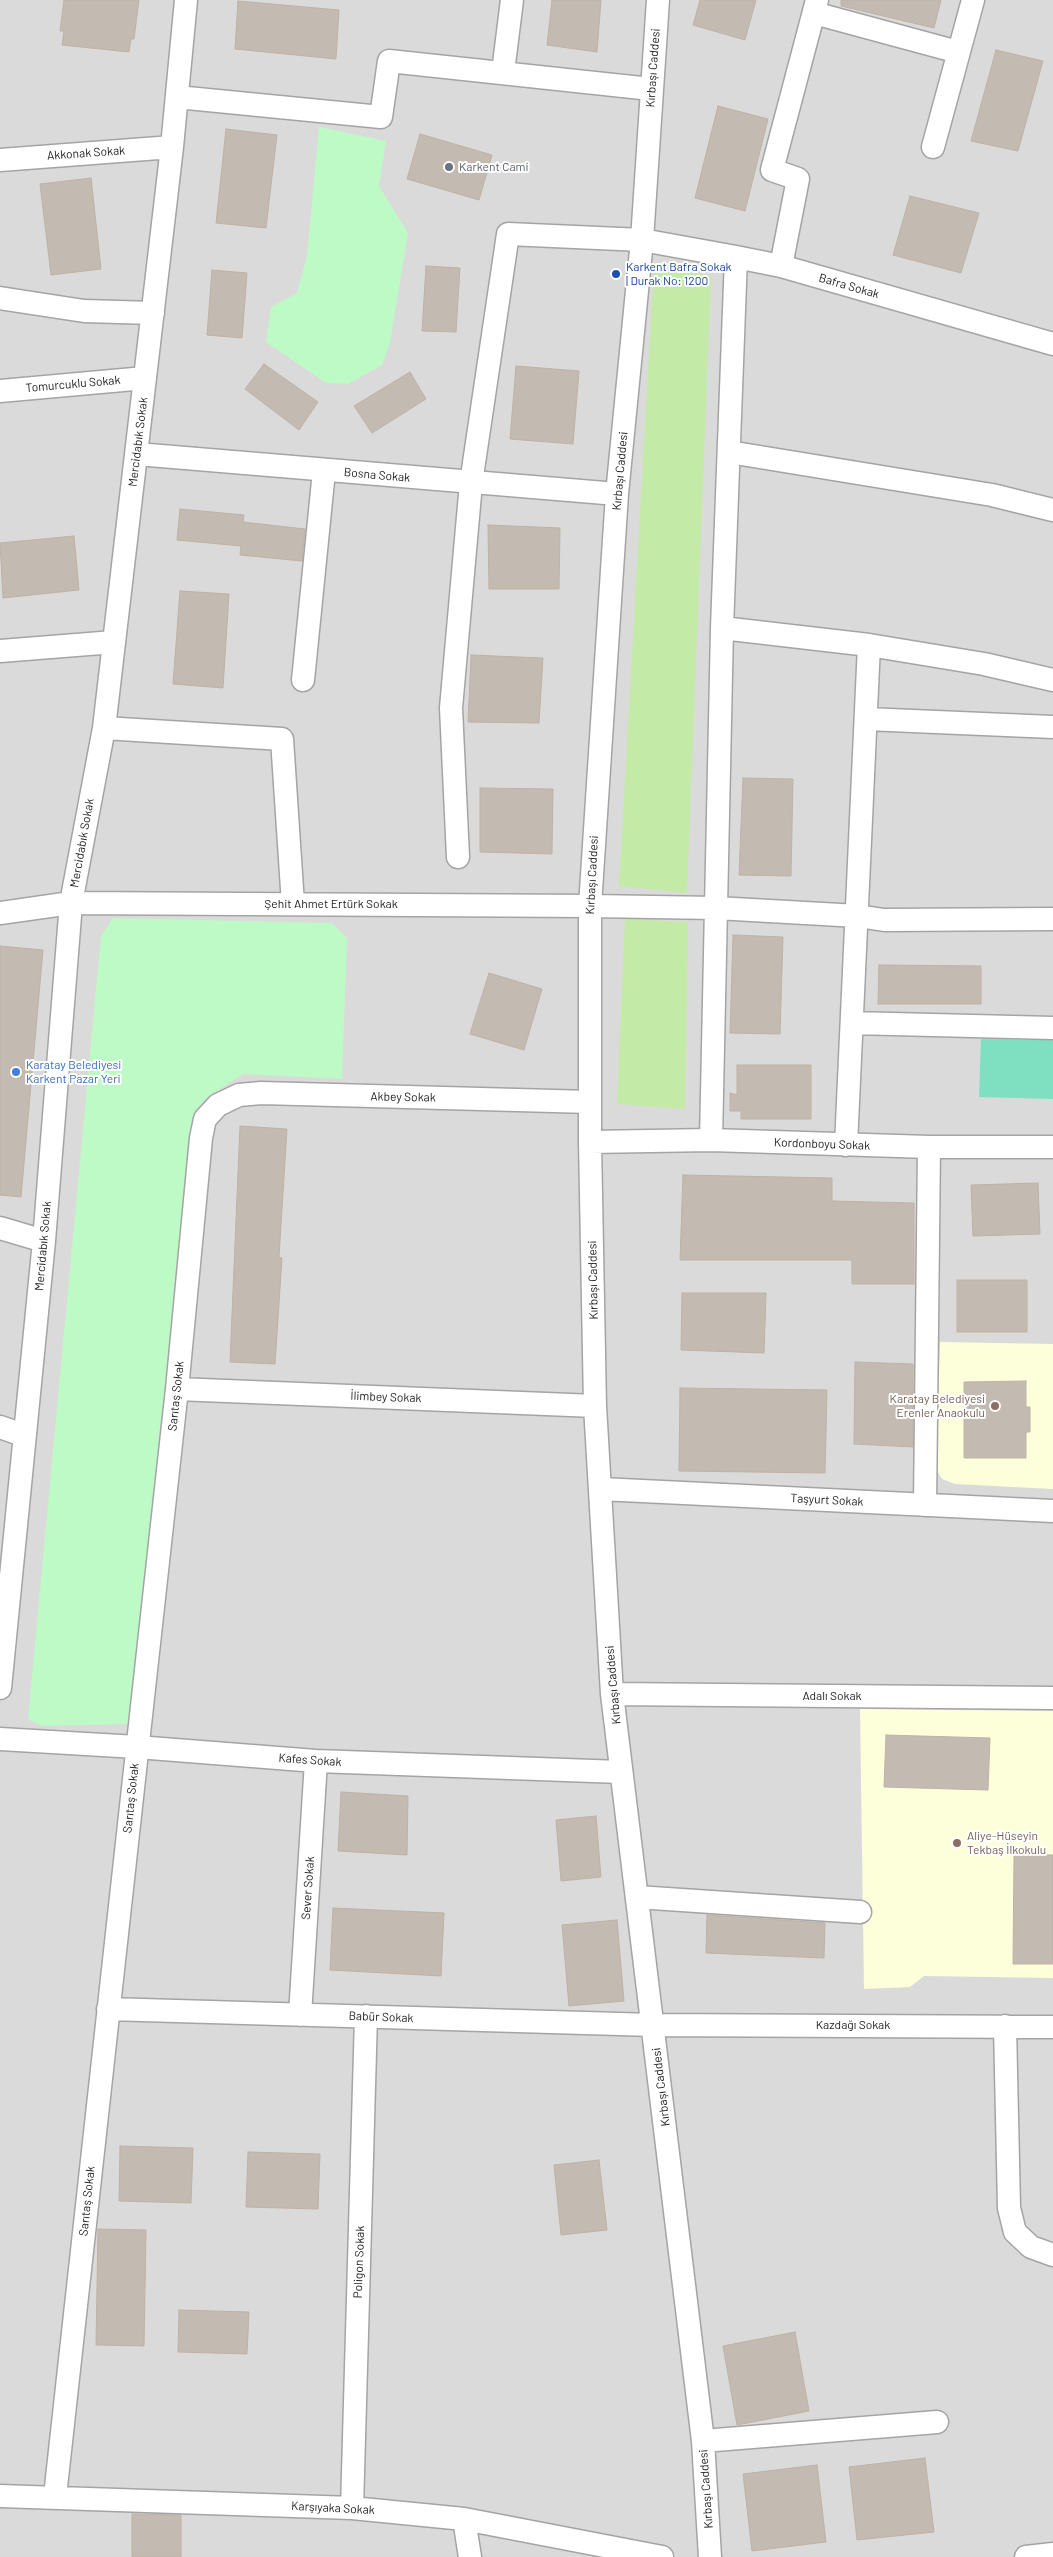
<!DOCTYPE html>
<html>
<head>
<meta charset="utf-8">
<style>
	body { margin:0 }
	canvas { display:block; background:#eeebe2 }
</style>
</head>
<body>
<canvas width="1053" height="2557"></canvas>
<script>
const ctx = document.querySelector('canvas').getContext('2d');
ctx.lineJoin = 'round';
function fill(path, color) { ctx.fillStyle = color; ctx.fill(path, 'evenodd'); }
const shape = rows => new Path2D(rows.map(r => 'M' + r).join(''));
function trace(path, color, width, dash) { ctx.strokeStyle = color; ctx.lineWidth = width; ctx.lineCap = dash ? 'butt' : 'round'; ctx.setLineDash(dash || []); ctx.stroke(path); }
function drawText(font, color, halo, rows, align = 'center') {
  ctx.font = font + ' Barlow,sans-serif'; ctx.lineWidth = 4; ctx.setLineDash([]); ctx.textBaseline = 'middle'; ctx.strokeStyle = halo; ctx.fillStyle = color; for (const [text, x, y, turn = 0] of rows) {
    ctx.save(); ctx.translate(x, y); ctx.rotate((+turn || 0) * Math.PI / 180); ctx.textAlign = isNaN(turn) ? turn : align; if (halo) ctx.strokeText(text, 0, 0); ctx.fillText(text, 0, 0); ctx.restore();
  }
}
fill(shape([
	[0,0,1053,0,1053,2557,0,2557]
]), '#dbdada');
fill(shape([
	[940,1342,1053,1344,1053,1489,955,1484,942,1479,936,1469],
	[860,1709,1053,1711,1053,1978,924,1976,910,1987,864,1989]
]), '#fdffdb');
fill(shape([
	[654,266,711,276,687,893,619,886],
	[625,919,688,922,685,1109,617,1104]
]), '#c3eaa6');
fill(shape([
	[319,127,386,141,379,186,408,233,390,343,382,365,348,384,326,383,266,342,271,307,297,293,307,256],
	[113,918,332,923,347,938,342,1079,243,1074,206,1098,194,1113,129,1724,42,1726,28,1719,101,936]
]), '#bdfac6');
fill(shape([
	[981,1039,1053,1040,1053,1099,979,1097]
]), '#7ee0c0');
const building = shape([
	[64,0,139,0,134,39,131,39,129,52,62,45,64,31,60,31,64,0],
	[552,0,601,0,597,52,547,45,552,0],
	[700,0,756,0,745,40,693,25,700,0],
	[841,0,941,0,934,28,841,6,841,0],
	[238,1,339,10,336,59,235,49,238,1],
	[996,50,1043,61,1018,151,971,141,996,50],
	[718,106,768,119,745,211,695,198,718,106],
	[226,129,277,135,266,228,216,223,226,129],
	[420,134,492,155,479,200,407,179,420,134],
	[91,178,101,269,51,275,40,184,91,178],
	[910,196,979,213,961,273,893,255,910,196],
	[426,266,460,268,456,332,422,331,426,266],
	[212,270,247,273,242,338,207,335,212,270],
	[264,364,318,402,299,430,245,389,264,364],
	[516,366,579,371,573,444,510,439,516,366],
	[410,372,426,399,372,433,354,406,410,372],
	[180,509,244,515,243,522,305,529,302,561,240,555,241,546,177,540,180,509],
	[488,525,560,528,559,589,489,589,488,525],
	[74,536,79,590,3,598,0,543,74,536],
	[180,591,229,594,223,688,173,684,180,591],
	[471,655,543,658,539,723,468,722,471,655],
	[743,778,793,779,791,876,739,875,743,778],
	[480,788,553,789,552,854,480,852,480,788],
	[733,935,783,937,780,1034,730,1033,733,935],
	[0,946,43,950,21,1197,0,1195,0,946],
	[879,965,981,966,981,1004,878,1004,879,965],
	[489,973,542,989,524,1050,470,1034,489,973],
	[737,1065,811,1065,811,1119,741,1119,741,1111,730,1111,730,1093,737,1095,737,1065],
	[240,1126,287,1129,279,1257,282,1258,275,1364,230,1362,240,1126],
	[683,1175,832,1178,832,1201,914,1203,914,1284,852,1284,852,1260,680,1260,683,1175],
	[1038,1183,1040,1234,973,1236,971,1185,1038,1183],
	[957,1280,1027,1280,1027,1332,957,1332,957,1280],
	[682,1293,766,1293,764,1353,681,1350,682,1293],
	[855,1362,913,1364,913,1447,854,1444,855,1362],
	[1026,1381,1026,1407,1030,1407,1030,1432,1026,1432,1026,1458,964,1458,964,1382,1026,1381],
	[680,1388,827,1390,825,1473,679,1471,680,1388],
	[886,1735,990,1738,988,1790,884,1787,886,1735],
	[341,1792,408,1796,407,1855,338,1851,341,1792],
	[596,1816,601,1877,561,1881,556,1820,596,1816],
	[1014,1854,1053,1855,1053,1964,1013,1964,1014,1854],
	[333,1908,444,1913,441,1976,330,1970,333,1908],
	[707,1915,825,1923,824,1958,706,1953,707,1915],
	[617,1920,624,2001,569,2006,562,1925,617,1920],
	[120,2146,193,2148,191,2203,119,2201,120,2146],
	[248,2152,320,2154,318,2209,246,2207,248,2152],
	[599,2160,607,2230,561,2235,554,2165,599,2160],
	[98,2229,146,2230,144,2346,96,2345,98,2229],
	[179,2310,249,2312,247,2354,178,2352,179,2310],
	[795,2332,809,2411,737,2425,723,2346,795,2332],
	[925,2458,934,2532,857,2540,849,2467,925,2458],
	[817,2465,826,2542,752,2551,743,2474,817,2465],
	[132,2514,181,2515,181,2557,132,2557,132,2514]
]);
fill(building, '#c3bab2');
trace(building, '#c0b2a4', 1);
const minor = shape([
	[658,0,642,240,617,494,590,906,590,1142,595,1406,612,1694,703,2441,710,2557],
	[814,13,958,52],
	[503,72,512,0],
	[177,97,381,117,389,61,651,89],
	[933,147,973,0],
	[0,160,172,147],
	[781,266,798,179,772,170,817,0],
	[0,298,84,311,153,313],
	[0,391,145,378],
	[729,452,992,495,1053,510],
	[137,454,617,494],
	[722,628,869,645,984,664,1053,680],
	[0,651,114,642],
	[303,680,324,471],
	[866,719,1053,727],
	[104,728,282,739,293,904],
	[458,857,451,708,471,483,508,234,642,240,736,257,781,266,1053,344],
	[0,913,71,903,590,906,716,908,858,916,884,920,1053,919],
	[852,1023,1053,1028],
	[711,1140,722,628,736,257],
	[590,1142,711,1140,929,1147,1053,1147],
	[846,1145,869,645],
	[0,1228,44,1241],
	[177,1389,595,1406],
	[0,1427,23,1435],
	[601,1489,1053,1511],
	[925,1505,929,1147],
	[0,1688,44,1241,71,903,104,728,172,147,186,0],
	[612,1694,1053,1698],
	[0,1739,137,1747,316,1761,621,1772],
	[637,1897,860,1912],
	[108,2009,653,2025,1053,2027],
	[300,2015,316,1761],
	[1005,2026,1009,2208,1015,2232,1031,2247,1053,2255],
	[703,2441,937,2422],
	[0,2496,352,2508,464,2519,662,2557],
	[55,2496,177,1389,201,1138,205,1119,218,1105,239,1095,261,1093,590,1102],
	[352,2508,366,2016],
	[464,2519,470,2557],
	[1026,2557,1053,2554]
]);
trace(minor, '#a4a4a4', 25);
trace(minor, '#fff', 22);
for (const [x, y, r, color] of [
	[449,167,5,"#6b7280"],
	[616,274,5,"#1a4fb4"],
	[16,1072,5,"#3f7fe0"],
	[995,1406,5,"#8d6e63"],
	[957,1843,5,"#8d6e63"]
]) { const dot = new Path2D(); dot.arc(x, y, r, 0, 2 * Math.PI); ctx.fillStyle = color; ctx.fill(dot); trace(dot, '#fff', 2); }
drawText('12px', '#1d1d1d', '#fff', [
	["Kırbaşı Caddesi",653,68,-86],
	["Akkonak Sokak",86,153,-4],
	["Bafra Sokak",849,286,16],
	["Tomurcuklu Sokak",73,384,-5],
	["Mercidabık Sokak",138,442,-83],
	["Kırbaşı Caddesi",620,471,-85],
	["Bosna Sokak",377,475,5],
	["Mercidabık Sokak",82,843,-80],
	["Kırbaşı Caddesi",592,875,-87],
	["Şehit Ahmet Ertürk Sokak",331,904],
	["Akbey Sokak",403,1097,1],
	["Kordonboyu Sokak",822,1144,2],
	["Mercidabık Sokak",43,1246,-85],
	["Kırbaşı Caddesi",593,1280,-91],
	["Sarıtaş Sokak",176,1396,-84],
	["İlimbey Sokak",386,1397,2],
	["Taşyurt Sokak",827,1500,3],
	["Kırbaşı Caddesi",613,1685,-95],
	["Adalı Sokak",832,1696],
	["Kafes Sokak",310,1760,4],
	["Sarıtaş Sokak",131,1798,-84],
	["Sever Sokak",308,1888,-86],
	["Babür Sokak",381,2017,2],
	["Kazdağı Sokak",853,2025],
	["Kırbaşı Caddesi",661,2087,-97],
	["Sarıtaş Sokak",87,2201,-84],
	["Poligon Sokak",359,2262,-88],
	["Kırbaşı Caddesi",706,2489,-94],
	["Karşıyaka Sokak",333,2508,3]
]);
drawText('12px', '#5b616d', '#fff', [
	["Karkent Cami",459,167]
], 'left');
drawText('12px', '#164399', '#fff', [
	["Karkent Bafra Sokak",626,267],
	["| Durak No: 1200",626,281]
], 'left');
drawText('12px', '#366cbe', '#fff', [
	["Karatay Belediyesi",26,1065],
	["Karkent Pazar Yeri",26,1079]
], 'left');
drawText('12px', '#785e54', '#fff', [
	["Karatay Belediyesi",985,1399],
	["Erenler Anaokulu",985,1413],
	["Aliye-Hüseyin",967,1836,"left"],
	["Tekbaş İlkokulu",967,1850,"left"]
], 'right');
</script>
</body>
</html>
